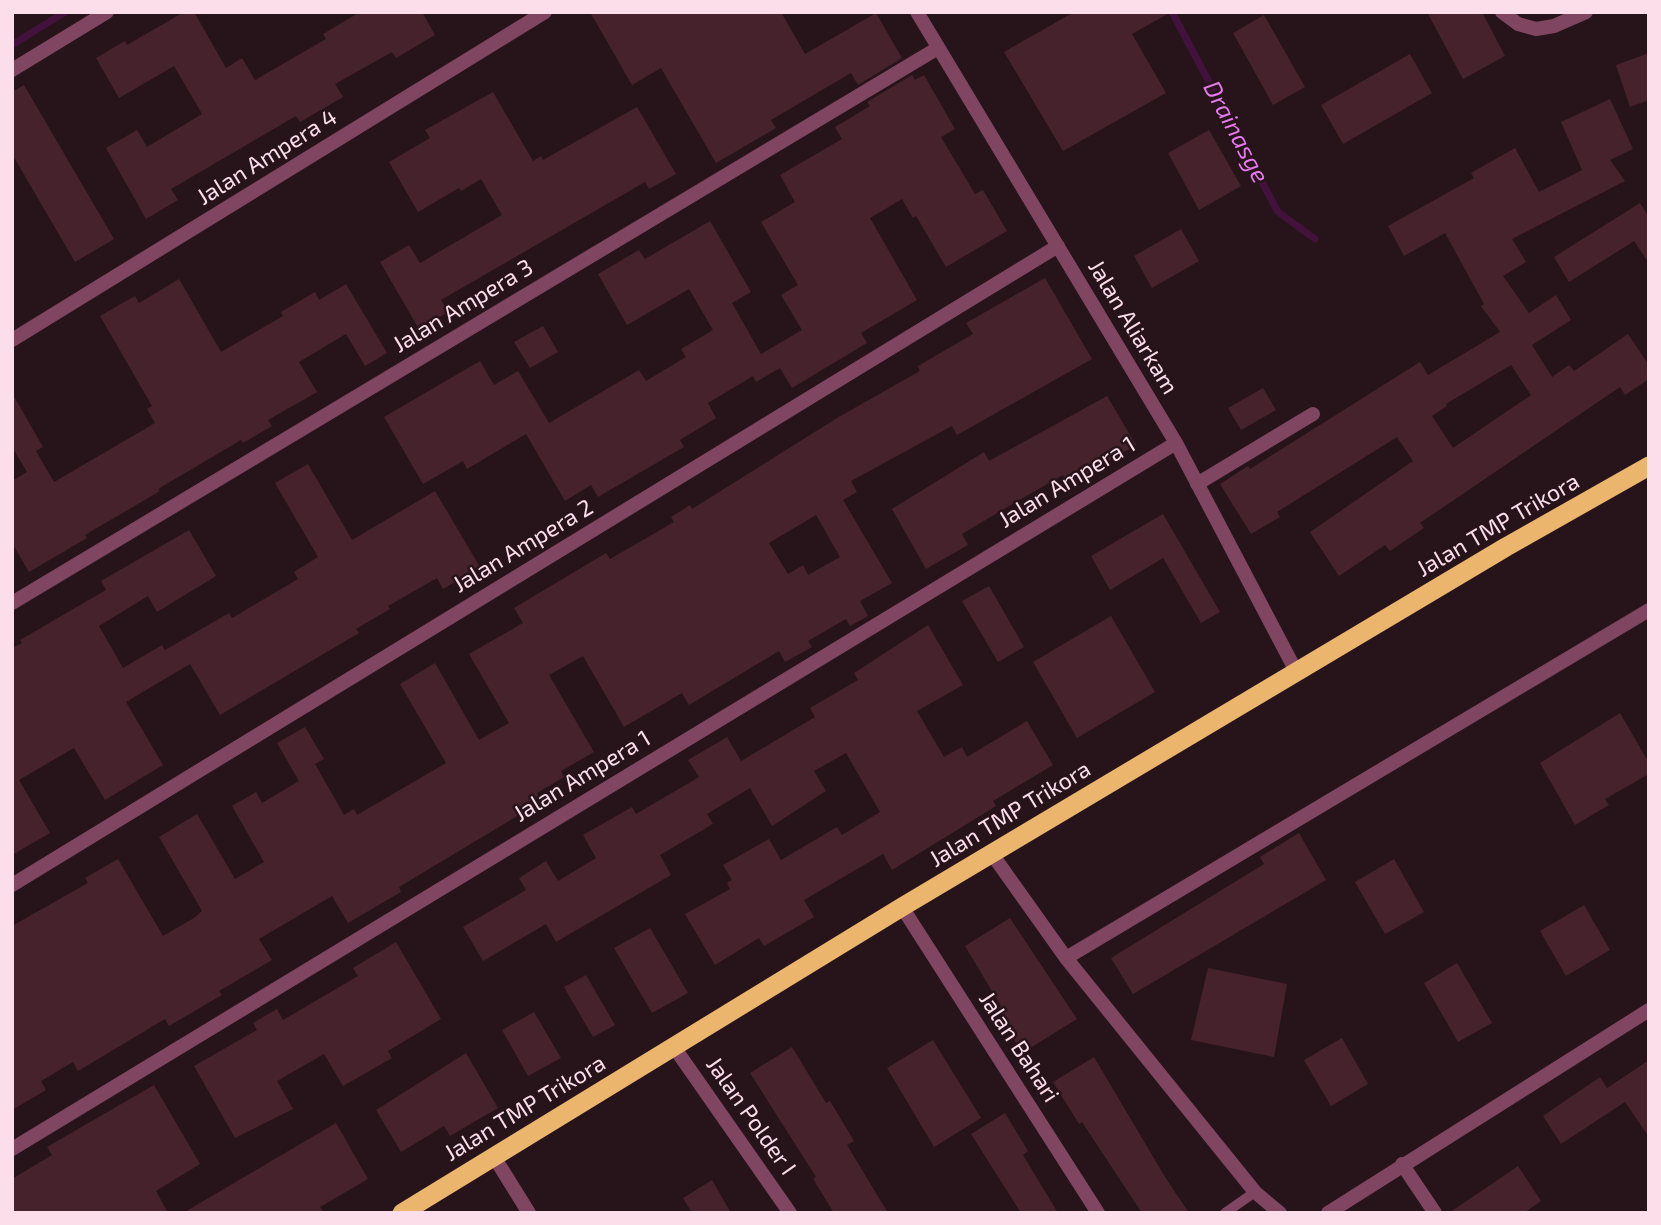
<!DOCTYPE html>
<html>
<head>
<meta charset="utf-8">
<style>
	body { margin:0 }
	#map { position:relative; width:1661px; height:1225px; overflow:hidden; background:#27141a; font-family:"Exo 2",sans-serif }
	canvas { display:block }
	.frame { position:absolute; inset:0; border:14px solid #fbdeea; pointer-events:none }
</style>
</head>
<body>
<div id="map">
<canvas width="1661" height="1225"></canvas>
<div class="frame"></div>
</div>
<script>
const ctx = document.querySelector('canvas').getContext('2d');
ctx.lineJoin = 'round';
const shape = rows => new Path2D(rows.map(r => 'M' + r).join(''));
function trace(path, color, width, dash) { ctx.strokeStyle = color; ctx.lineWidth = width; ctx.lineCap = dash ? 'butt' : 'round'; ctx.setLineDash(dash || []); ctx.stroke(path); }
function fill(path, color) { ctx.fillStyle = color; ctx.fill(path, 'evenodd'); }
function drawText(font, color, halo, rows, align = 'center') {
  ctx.font = font + ' "Exo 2",sans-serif'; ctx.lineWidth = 5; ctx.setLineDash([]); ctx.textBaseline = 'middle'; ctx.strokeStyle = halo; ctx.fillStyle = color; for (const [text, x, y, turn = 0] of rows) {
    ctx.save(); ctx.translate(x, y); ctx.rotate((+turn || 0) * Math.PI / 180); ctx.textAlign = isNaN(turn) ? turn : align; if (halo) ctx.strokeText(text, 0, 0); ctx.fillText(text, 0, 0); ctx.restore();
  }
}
trace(shape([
	[1172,12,1278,212,1315,239],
	[12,45,65,12]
]), '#42123c', 7);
fill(shape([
	[184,12,194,12,226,68,242,58,255,80,326,39,323,34,360,12,422,12,435,35,396,58,392,52,335,84,343,97,300,122,296,116,171,189,178,200,146,219,106,148,137,130,147,147,202,114,174,66,119,98,96,58,125,41,127,45],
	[590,12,781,12,805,54,876,13,902,58,858,85,851,73,771,120,776,128,716,163,661,68,632,85],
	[1074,12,1171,12,1132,34,1166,93,1063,151,1004,52],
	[1427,12,1482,12,1505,56,1463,79],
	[1264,15,1305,87,1273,105,1233,33],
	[1649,53,1649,100,1630,107,1616,65],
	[1410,54,1432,93,1343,144,1321,105],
	[912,75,915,80,924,75,955,129,941,137,975,194,983,190,1007,231,946,267,916,216,913,218,902,199,870,218,917,300,861,333,867,343,792,388,780,368,756,382,753,376,708,403,716,418,680,440,684,447,598,497,591,485,565,501,526,434,467,469,463,461,423,484,384,417,480,361,494,385,518,371,549,423,639,370,646,381,686,357,681,349,713,330,689,289,627,325,598,274,639,250,645,259,710,221,751,292,732,303,761,354,802,330,781,295,798,285,761,222,795,202,780,175,842,139,835,127,870,106,867,102],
	[24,85,114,239,75,262,12,154,12,92],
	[493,92,533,161,541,156,543,160,637,107,676,174,649,189,645,182,441,300,448,312,419,329,380,262,409,245,420,263,502,215,481,179,461,191,459,188,418,212,389,162,430,138,425,130],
	[1610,99,1633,149,1610,160,1625,181,1512,239,1526,262,1503,276,1529,313,1556,295,1571,320,1532,345,1552,377,1569,365,1574,371,1628,334,1649,365,1649,379,1625,395,1620,387,1420,523,1424,528,1390,551,1385,545,1339,576,1310,532,1413,461,1397,437,1277,512,1280,517,1251,534,1220,484,1248,466,1250,469,1420,362,1428,375,1500,332,1481,306,1484,304,1445,233,1404,256,1388,226,1474,178,1471,173,1515,148,1539,192,1582,170,1561,122],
	[1511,365,1531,395,1453,448,1432,416,1447,406,1446,404],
	[1209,130,1241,186,1199,210,1168,153],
	[1640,203,1649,217,1649,263,1634,241,1569,282,1554,257],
	[1181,229,1199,261,1152,288,1134,256],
	[1045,278,1092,359,957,435,952,426,851,481,857,492,843,500,892,583,860,601,868,616,850,626,846,619,808,641,812,647,785,662,779,651,689,705,682,693,624,727,583,656,549,675,594,752,561,771,564,777,537,793,544,805,526,815,524,812,399,887,401,892,348,923,332,896,259,939,272,960,219,991,222,995,169,1026,165,1019,78,1071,73,1062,41,1081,46,1090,12,1110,12,926,88,883,85,878,118,859,163,936,194,918,202,911,159,837,197,814,235,879,264,862,232,806,256,792,262,803,299,781,277,743,305,727,324,759,315,764,344,815,354,809,357,815,446,763,400,684,435,663,479,740,509,723,469,654,523,623,514,608,606,553,610,559,674,522,671,517,690,505,692,509,837,418,920,371,918,366,973,334,966,323],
	[816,515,840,557,808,575,803,565,788,574,769,543],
	[179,279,221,352,283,316,281,312,315,292,319,300,346,284,387,353,365,366,346,334,299,362,317,392,268,420,272,426,243,443,241,440,158,489,160,491,85,535,87,538,29,572,12,543,12,481,27,472,12,447,12,393,43,447,36,451,54,482,155,423,147,409,152,406,100,316,135,296,139,303],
	[543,326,558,352,530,368,514,342],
	[1263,388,1276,410,1241,430,1228,408],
	[1107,396,1136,445,1068,485,1063,475,1014,503,962,534,968,545,926,569,892,509,984,452,989,461],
	[308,464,352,540,435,491,480,567,443,589,437,578,388,606,390,609,356,629,359,633,220,715,190,664,126,702,163,765,105,800,74,748,19,780,50,833,12,855,12,648,22,643,20,640,106,590,101,581,189,530,216,576,157,612,148,596,99,626,123,668,162,645,165,650,229,613,232,618,298,579,294,572,318,557,275,483],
	[1163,514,1220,612,1201,623,1163,558,1110,590,1091,556],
	[989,586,1024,647,998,662,962,601],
	[1111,616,1155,692,1077,738,1033,662],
	[928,625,963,685,917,711,944,757,962,747,967,757,1027,721,1053,765,993,801,996,806,892,870,883,854,804,900,814,917,764,946,759,938,715,965,685,914,730,889,727,883,732,880,723,865,769,839,781,860,837,827,842,835,880,812,846,753,814,771,826,791,772,826,750,788,707,814,713,824,660,855,671,875,556,942,546,924,483,961,463,927,526,890,519,878,546,861,558,881,596,858,583,835,632,807,636,814,699,777,688,760,727,737,741,761,815,717,810,708,858,680,854,673],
	[1620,713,1649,763,1649,774,1605,799,1609,805,1575,825,1540,763],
	[1299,833,1326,880,1133,994,1111,958,1264,864,1260,857],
	[1394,859,1424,912,1385,934,1355,882],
	[1584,905,1610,950,1566,976,1540,931],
	[1010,918,1077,1019,1022,1053,996,1009,1001,1006,965,946],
	[650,928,688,993,652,1013,614,948],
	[396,942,441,1019,388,1051,392,1058,343,1086,324,1054,277,1081,293,1109,235,1138,194,1066,257,1030,253,1023,277,1009,283,1020,358,976,353,968],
	[1457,963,1492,1023,1458,1042,1424,983],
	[1208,968,1287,984,1274,1057,1191,1040],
	[586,975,615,1025,593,1037,564,987],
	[534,1012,561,1058,528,1076,502,1030],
	[1342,1038,1368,1084,1331,1106,1304,1060],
	[933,1040,981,1118,934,1147,887,1068],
	[792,1047,826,1103,830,1101,854,1141,847,1145,888,1213,834,1213,813,1179,816,1177,750,1073],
	[466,1053,498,1108,450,1136,444,1126,401,1152,376,1110],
	[1094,1057,1165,1177,1189,1213,1142,1213,1082,1122,1079,1124,1053,1082],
	[1649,1060,1649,1137,1625,1102,1561,1144,1543,1116,1600,1077,1607,1088],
	[154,1085,200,1164,156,1191,168,1213,12,1213,12,1179,52,1155,47,1147],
	[1005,1113,1028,1151,1023,1155,1058,1213,1021,1213,971,1134],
	[336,1123,368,1179,320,1207,324,1213,183,1213],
	[1518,1166,1541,1201,1524,1213,1449,1213],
	[712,1180,731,1213,692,1213,683,1198]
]), '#46222d');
trace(shape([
	[1225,1213,1255,1192]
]), '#804561', 10);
trace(shape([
	[917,12,1176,443,1297,673],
	[1502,12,1518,24,1536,29,1554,26,1586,12],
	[12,70,107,12],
	[12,340,545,12],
	[1197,484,1313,414],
	[12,603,938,48],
	[992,854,1066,958,1255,1192,1280,1213],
	[12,885,1058,246],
	[902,907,1098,1213],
	[1066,958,1649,610],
	[674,1047,790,1213],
	[12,1149,1176,443],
	[493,1155,529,1213],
	[1402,1164,1435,1213],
	[1328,1213,1649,1010]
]), '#804561', 14);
trace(shape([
	[402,1213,902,907,1506,547,1649,466]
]), '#ecb56e', 19);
drawText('23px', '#fbdeea', '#27141a', [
	["Jalan Ampera 4",267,157,-32],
	["Jalan Ampera 3",463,306,-31],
	["Jalan Aliarkam",1133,327,59],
	["Jalan Ampera 1",1067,482,-31],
	["Jalan TMP Trikora",1498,525,-30],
	["Jalan Ampera 2",523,546,-31],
	["Jalan Ampera 1",582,776,-31],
	["Jalan TMP Trikora",1010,814,-31],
	["Jalan Bahari",1019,1047,57],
	["Jalan TMP Trikora",525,1108,-31],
	["Jalan Polder I",751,1116,55]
]);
drawText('italic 24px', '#e679ed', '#27141a', [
	["Drainasge",1236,132,62]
]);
</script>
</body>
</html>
